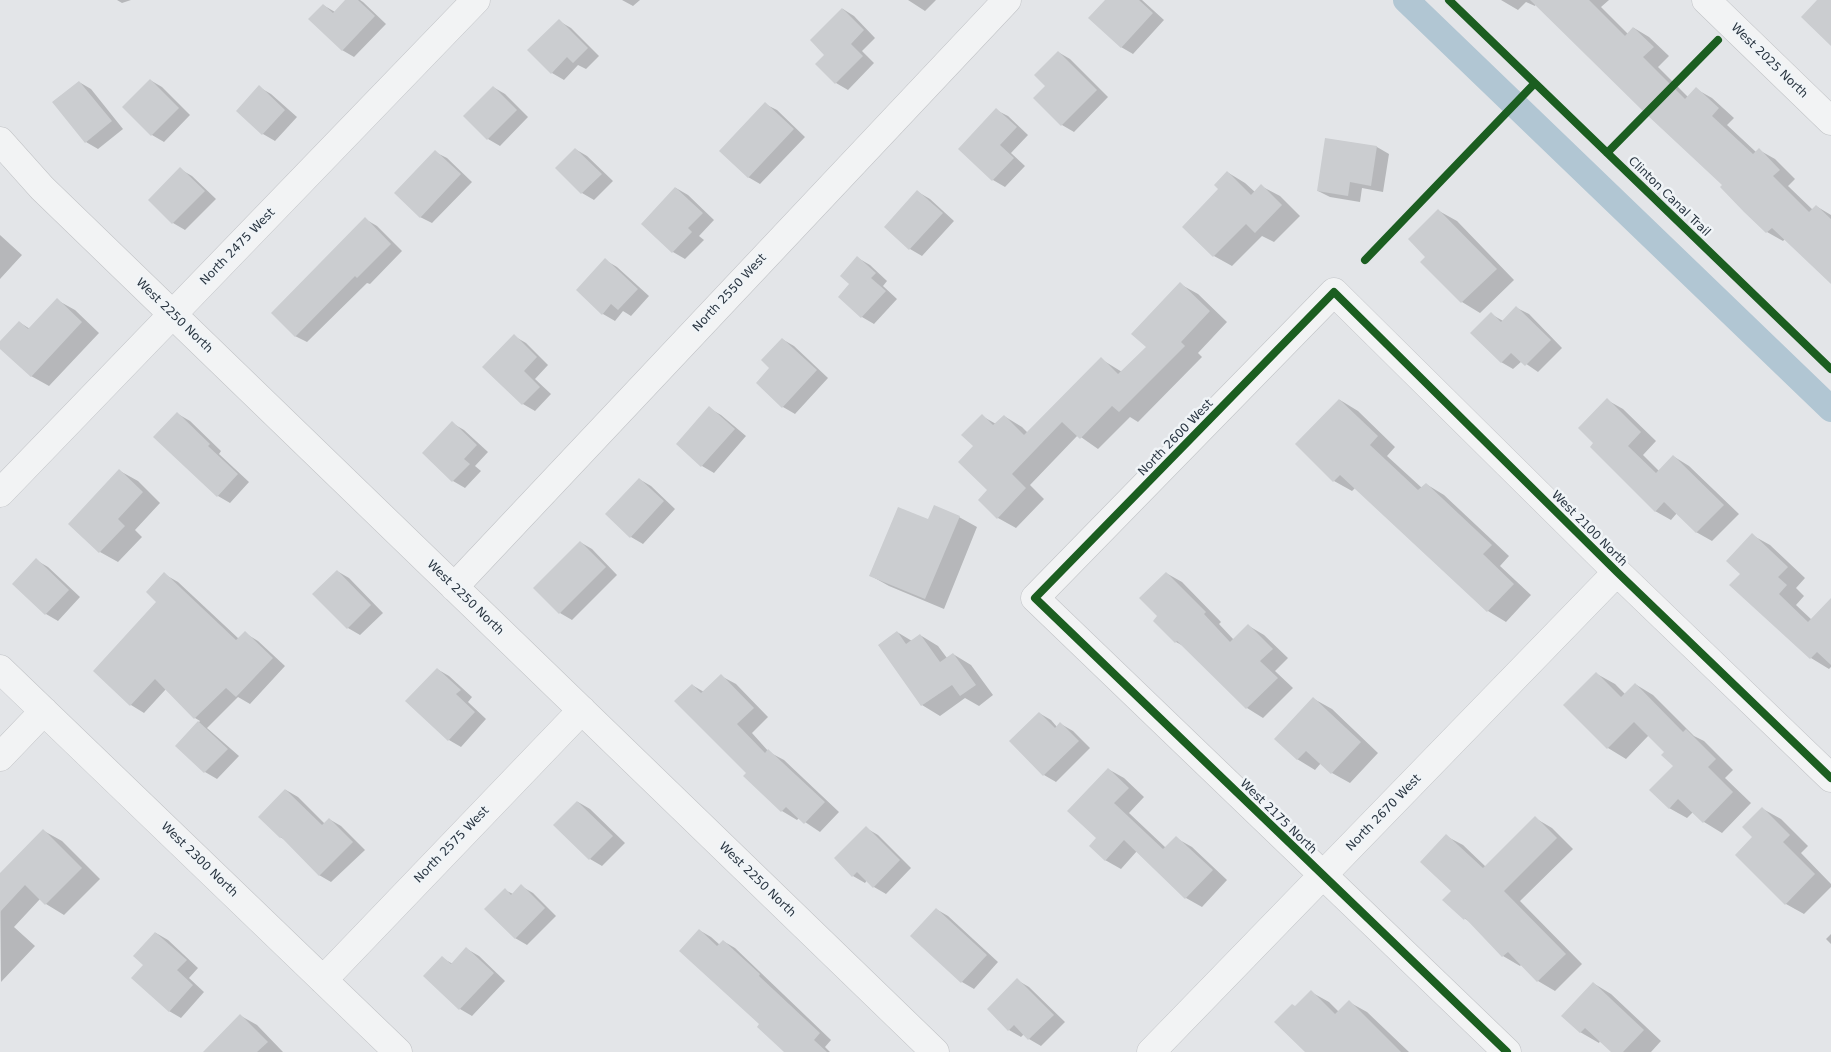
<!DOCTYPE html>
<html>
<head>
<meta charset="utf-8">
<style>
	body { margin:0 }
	canvas { display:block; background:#e3e5e8 }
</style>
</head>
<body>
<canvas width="1831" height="1052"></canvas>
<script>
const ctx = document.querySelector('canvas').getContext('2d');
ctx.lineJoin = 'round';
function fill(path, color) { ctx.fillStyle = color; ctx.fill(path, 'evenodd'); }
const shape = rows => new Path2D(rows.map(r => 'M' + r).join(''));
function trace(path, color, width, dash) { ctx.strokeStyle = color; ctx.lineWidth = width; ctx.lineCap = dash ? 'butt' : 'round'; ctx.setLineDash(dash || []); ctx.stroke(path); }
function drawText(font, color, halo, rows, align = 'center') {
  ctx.font = font + ' "DejaVu Sans",sans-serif'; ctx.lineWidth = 5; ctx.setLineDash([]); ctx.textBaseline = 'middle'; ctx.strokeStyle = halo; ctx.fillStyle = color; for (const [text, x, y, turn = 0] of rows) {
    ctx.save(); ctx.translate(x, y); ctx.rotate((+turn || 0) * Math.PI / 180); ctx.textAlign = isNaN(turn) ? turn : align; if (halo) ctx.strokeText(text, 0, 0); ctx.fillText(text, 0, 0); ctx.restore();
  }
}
fill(shape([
	[117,0,131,0,122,3],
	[347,0,360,0,363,2,386,24,354,57,342,50,323,5,335,12],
	[622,0,640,0,633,6],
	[908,0,936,0,925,11],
	[1122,0,1142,0,1164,20,1133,54,1121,47],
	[1501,0,1609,0,1601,7,1628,34,1634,28,1649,37,1669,56,1658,67,1688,97,1696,89,1712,98,1734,118,1727,125,1756,152,1759,150,1775,159,1795,179,1788,186,1813,210,1816,206,1831,215,1831,281,1785,239,1783,241,1767,232,1724,185,1536,4,1535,6,1526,2,1518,10],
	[843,9,854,16,875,38,862,51,874,63,848,90,836,83,826,55],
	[559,21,571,28,599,56,586,69,578,65,564,80,552,73],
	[1058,52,1070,59,1108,97,1074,132,1062,125,1047,86],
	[150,80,162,87,190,115,164,142,152,135],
	[79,82,91,89,123,129,98,149,86,142,54,103],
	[259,87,271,94,297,117,275,141,263,134],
	[493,87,505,94,528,117,500,146,488,139],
	[765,104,777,110,805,137,760,184,748,177],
	[996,110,1008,116,1028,135,1011,153,1025,166,1005,187,993,180],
	[1326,139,1377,147,1389,154,1383,192,1362,188,1360,202,1330,197,1318,191],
	[575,149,587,156,613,181,594,200,582,193],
	[435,152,447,158,472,182,432,223,420,217],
	[180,169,192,176,216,199,185,230,173,223,149,200],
	[1227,172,1245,183,1255,192,1261,186,1280,196,1300,216,1274,242,1262,236,1232,266,1214,256,1184,227,1220,189],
	[676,188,688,195,714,220,699,236,704,240,685,259,673,252,642,224],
	[918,192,930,199,954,221,922,256,910,249,885,227],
	[1439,211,1457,221,1514,280,1480,313,1462,302,1422,262,1427,257],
	[365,219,377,226,402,251,370,284,367,283,307,342,295,336],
	[0,235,22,255,0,279],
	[858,258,870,265,887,281,883,286,897,299,874,324,862,317,839,297,851,284],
	[605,260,617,267,649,296,631,316,623,311,615,321,603,314],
	[1180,284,1198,294,1227,322,1198,353,1202,357,1138,422,1130,417,1098,449,1078,435,1030,485,1044,499,1016,528,998,518,974,446,982,416,996,424,1004,416,1022,427,1028,433,1101,359,1122,372,1148,347],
	[57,300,75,310,99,333,49,386,31,376,0,347,0,343,19,322,30,329],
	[1517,308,1529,314,1562,348,1538,372,1522,361,1513,369,1501,362,1491,314,1503,321],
	[514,336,526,343,548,365,535,379,551,394,535,411,523,404,484,367],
	[782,339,794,346,828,378,795,414,783,407,757,383,771,368],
	[1340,400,1358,411,1395,447,1387,456,1422,488,1426,484,1444,495,1509,556,1500,566,1531,595,1506,622,1488,611,1355,488,1352,491,1334,481],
	[1607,400,1623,409,1656,441,1643,455,1659,471,1673,456,1689,466,1739,514,1712,541,1696,532,1677,513,1671,520,1655,511,1595,443],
	[709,408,721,415,746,436,714,473,702,466],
	[178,414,190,421,221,451,219,454,249,482,230,503,218,496,155,437],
	[452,423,464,430,488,452,475,466,481,471,465,488,453,481,423,453],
	[120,471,138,481,160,503,135,530,142,537,118,562,100,552],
	[639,479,651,486,675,509,643,544,631,537],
	[959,517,977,527,944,609,889,586,871,576,928,521],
	[1752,535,1770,545,1805,578,1796,588,1804,596,1796,605,1812,620,1831,609,1831,667,1829,669,1811,658,1731,585,1742,573],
	[580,542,592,549,617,575,572,620,560,613],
	[36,560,48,567,80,597,58,621,46,614],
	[337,571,349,578,383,613,360,635,348,628],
	[1166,573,1182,582,1221,622,1219,624,1234,640,1249,626,1264,635,1288,658,1275,671,1293,688,1263,718,1247,708,1187,648,1176,642,1159,616],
	[164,574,178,582,239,639,245,633,258,641,285,666,250,704,238,697,207,728,239,756,217,779,205,772,177,746,200,721,195,718,166,689,144,713,131,705,94,671,158,602],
	[897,632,912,641,920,635,938,646,947,658,953,654,971,665,993,695,979,706,965,698,940,716,922,705,879,645],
	[437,669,449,676,472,697,468,702,486,719,461,747,449,740],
	[1597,674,1615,684,1625,694,1635,684,1653,695,1694,736,1704,741,1733,770,1725,778,1751,803,1722,833,1704,822,1693,812,1687,818,1669,808,1674,766,1665,752,1649,735,1626,759,1608,748],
	[721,676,736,684,768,717,752,733,769,752,784,760,839,812,820,832,799,818,797,820,782,811,745,776,748,773,692,685,704,692],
	[1314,699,1332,709,1378,753,1350,783,1332,773,1321,763,1315,770,1297,759],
	[1039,713,1051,720,1057,727,1061,724,1073,731,1090,748,1056,782,1044,775,1011,741],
	[1108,769,1124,778,1144,797,1129,813,1166,848,1176,838,1192,847,1227,880,1202,907,1186,898,1137,851,1121,869,1105,860],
	[286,790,298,797,325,824,329,819,341,826,365,850,331,882,319,875,287,841,280,837],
	[578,802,590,809,625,843,602,866,590,859,555,825],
	[1763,809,1781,819,1808,846,1801,853,1831,884,1831,887,1804,914,1786,904,1754,837],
	[1535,818,1552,828,1573,849,1520,901,1582,964,1555,991,1538,981,1522,964,1520,966,1503,956,1470,922,1464,918,1453,891,1446,836,1463,845,1486,867],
	[866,828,878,835,911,868,886,894,874,887,867,880,865,883,853,876],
	[44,831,62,841,100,879,64,915,46,904,40,899,14,927,35,946,1,982,0,875],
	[521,886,533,893,556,916,527,945,515,938,505,890,513,894],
	[936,909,948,916,998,962,974,989,962,982],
	[699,930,711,937,720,945,723,941,735,948,831,1040,825,1047,830,1052,786,1052,760,1024],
	[156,933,168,940,198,968,189,978,204,992,181,1018,169,1011,145,965],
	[1831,934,1831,944,1826,939],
	[467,949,479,956,505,981,472,1016,460,1009,442,958,453,964],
	[1017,980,1029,987,1065,1022,1041,1046,1029,1039,1024,1034,1021,1037,1009,1030],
	[1593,983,1611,994,1661,1041,1651,1052,1613,1052,1600,1041,1599,1043,1580,1032],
	[1311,992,1329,1002,1339,1012,1349,1002,1367,1012,1409,1052,1306,1052],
	[241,1016,257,1025,283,1052,216,1052]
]), '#0003');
trace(shape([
	[1406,0,1831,409]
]), '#b1c6d3', 26);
fill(shape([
	[345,0,358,0,375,16,342,51,308,19,323,4,333,13],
	[1105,0,1139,0,1153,13,1121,48,1088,18],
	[1530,0,1589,0,1625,36,1633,27,1654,47,1643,57,1685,99,1696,87,1719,108,1712,116,1753,154,1759,148,1780,170,1773,176,1809,212,1816,205,1831,219,1831,284,1772,228,1766,233,1744,212,1720,187,1722,185,1646,114],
	[1817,0,1831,0,1831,46,1801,17],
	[842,8,864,30,851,44,863,56,835,84,815,64,824,55,810,40],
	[559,19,588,48,573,63,567,57,551,74,527,50],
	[1058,51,1097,90,1061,126,1033,98,1045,86,1034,75],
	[150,79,179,108,151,136,122,107],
	[79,81,112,121,85,143,52,102],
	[259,85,285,110,262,135,236,111],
	[493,86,517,110,487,140,463,116],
	[765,102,794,129,748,178,719,151],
	[996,108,1017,127,1000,145,1014,158,992,181,958,149],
	[1325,138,1377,146,1371,186,1350,182,1348,196,1317,191],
	[575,148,602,174,581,194,555,168],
	[435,150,461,174,420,218,394,193],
	[180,167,205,191,172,224,148,200],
	[1227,171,1251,195,1261,184,1282,205,1255,233,1246,224,1213,257,1182,227,1218,189,1214,185],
	[675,187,703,213,688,228,692,232,672,253,641,224],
	[917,190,943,213,909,250,884,227],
	[1438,209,1497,269,1461,303,1420,262,1425,257,1408,239],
	[365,217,391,244,357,278,355,276,295,337,271,313],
	[857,256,876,273,871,278,886,291,861,318,838,297,849,284,840,276],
	[605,258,638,289,618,310,611,304,602,315,576,290],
	[1180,282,1210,311,1181,342,1185,346,1119,412,1112,406,1080,439,1062,422,1012,474,1026,488,997,519,978,500,987,490,958,462,973,446,961,435,982,414,993,425,1004,415,1024,435,1101,357,1118,374,1146,347,1131,334],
	[57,298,82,322,31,377,0,349,0,341,19,321,28,329],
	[1516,306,1551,340,1525,366,1511,353,1501,363,1470,333,1491,312,1501,322],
	[514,334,537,357,524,371,540,387,522,405,482,367],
	[782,338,817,370,782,408,756,383,769,368,761,360],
	[1607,398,1641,432,1628,446,1656,473,1673,455,1724,505,1696,533,1664,502,1655,512,1590,447,1593,443,1578,428],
	[1339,399,1378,436,1370,445,1418,490,1426,483,1492,545,1483,554,1514,584,1487,612,1340,475,1333,482,1295,444],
	[709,406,735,429,701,467,676,444],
	[177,412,210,444,208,446,238,474,217,497,153,437],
	[452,421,477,445,464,459,470,464,452,482,422,453],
	[119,469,143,492,118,519,125,526,99,553,68,524],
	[639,478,664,501,630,538,605,514],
	[934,505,960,516,925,599,869,576,898,507,928,519],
	[1752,533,1788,567,1778,577,1787,585,1779,594,1808,622,1831,598,1831,665,1817,652,1810,659,1729,585,1740,574,1726,561],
	[580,541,606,567,559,614,533,588],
	[36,558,69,590,45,615,12,584],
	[337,570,371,605,347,629,312,594],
	[164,572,236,640,245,631,273,658,236,697,226,688,194,719,155,679,130,706,93,671,156,602,146,592],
	[1166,572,1206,612,1204,614,1230,642,1248,624,1273,649,1260,661,1278,678,1246,709,1177,641,1175,643,1153,621,1157,616,1139,598],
	[897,631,906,644,920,634,940,662,953,653,976,685,960,696,952,685,921,706,878,645],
	[437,668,461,690,456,694,475,712,448,741,405,701],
	[1596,672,1621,697,1635,683,1683,732,1686,729,1716,759,1708,767,1733,792,1703,823,1678,799,1669,809,1649,790,1673,766,1661,755,1664,752,1634,722,1607,749,1563,705],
	[721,674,754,708,737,724,765,753,768,749,825,802,804,824,786,807,781,812,743,776,746,773,674,701,692,684,701,693],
	[1313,697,1361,742,1331,774,1306,751,1297,760,1274,739],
	[1039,712,1055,728,1060,722,1079,741,1043,776,1009,741],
	[198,721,228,749,204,773,175,746],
	[1108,768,1129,788,1114,803,1163,849,1176,836,1213,870,1185,899,1124,840,1105,861,1089,846,1096,838,1067,811],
	[285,789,322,825,329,818,353,842,319,876,281,837,280,838,258,817],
	[577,801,613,836,589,860,553,825],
	[1762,807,1790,835,1783,842,1815,874,1785,905,1735,855,1752,837,1742,827],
	[1535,816,1557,838,1504,891,1566,954,1537,982,1508,952,1502,957,1465,918,1464,920,1442,900,1451,891,1420,862,1446,834,1483,868],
	[866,826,900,860,873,888,857,872,852,877,834,858],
	[43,829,82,868,45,905,25,885,0,912,0,873],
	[521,884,545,908,515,939,484,909,505,888,511,895],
	[936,908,987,955,961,983,910,936],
	[699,929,717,946,723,940,760,974,759,976,820,1033,814,1040,827,1052,784,1052,757,1027,759,1024,679,951],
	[155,932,187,960,177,970,193,985,169,1012,131,978,143,965,133,956],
	[466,947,494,973,459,1010,423,976,442,956,451,964],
	[1017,978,1054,1015,1028,1040,1014,1025,1008,1031,987,1009],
	[1593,982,1644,1030,1623,1052,1611,1052,1585,1028,1580,1033,1561,1016],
	[1311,990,1335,1014,1349,1000,1401,1052,1305,1052,1274,1022,1292,1004,1295,1006],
	[240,1014,268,1042,257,1052,203,1052]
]), '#cbcdd0');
const minor = shape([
	[1706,0,1831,121],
	[0,141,42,188,935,1052],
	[0,493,476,0],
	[454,587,1007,0],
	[0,669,398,1052],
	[0,757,44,711],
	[323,980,582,710],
	[1151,1052,1617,572],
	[1507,1052,1035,598,1334,292,1617,572,1831,778]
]);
trace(minor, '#c1c3c6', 29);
trace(minor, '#f2f3f4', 28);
trace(shape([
	[1449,0,1831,369],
	[1607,153,1718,40],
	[1365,260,1534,84],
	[1507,1052,1035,598,1334,292,1617,572,1831,778]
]), '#1b5e20', 8);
drawText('12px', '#293541', '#f0f4f7', [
	["West 2025 North",1769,61,44],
	["Clinton Canal Trail",1669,197,44],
	["North 2475 West",238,247,-46],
	["North 2550 West",730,293,-47],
	["West 2250 North",174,316,44],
	["North 2600 West",1176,438,-46],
	["West 2100 North",1589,529,45],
	["West 2250 North",465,598,44],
	["North 2670 West",1384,813,-46],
	["West 2175 North",1278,817,44],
	["North 2575 West",452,845,-46],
	["West 2300 North",199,860,44],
	["West 2250 North",757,880,44]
]);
</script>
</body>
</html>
